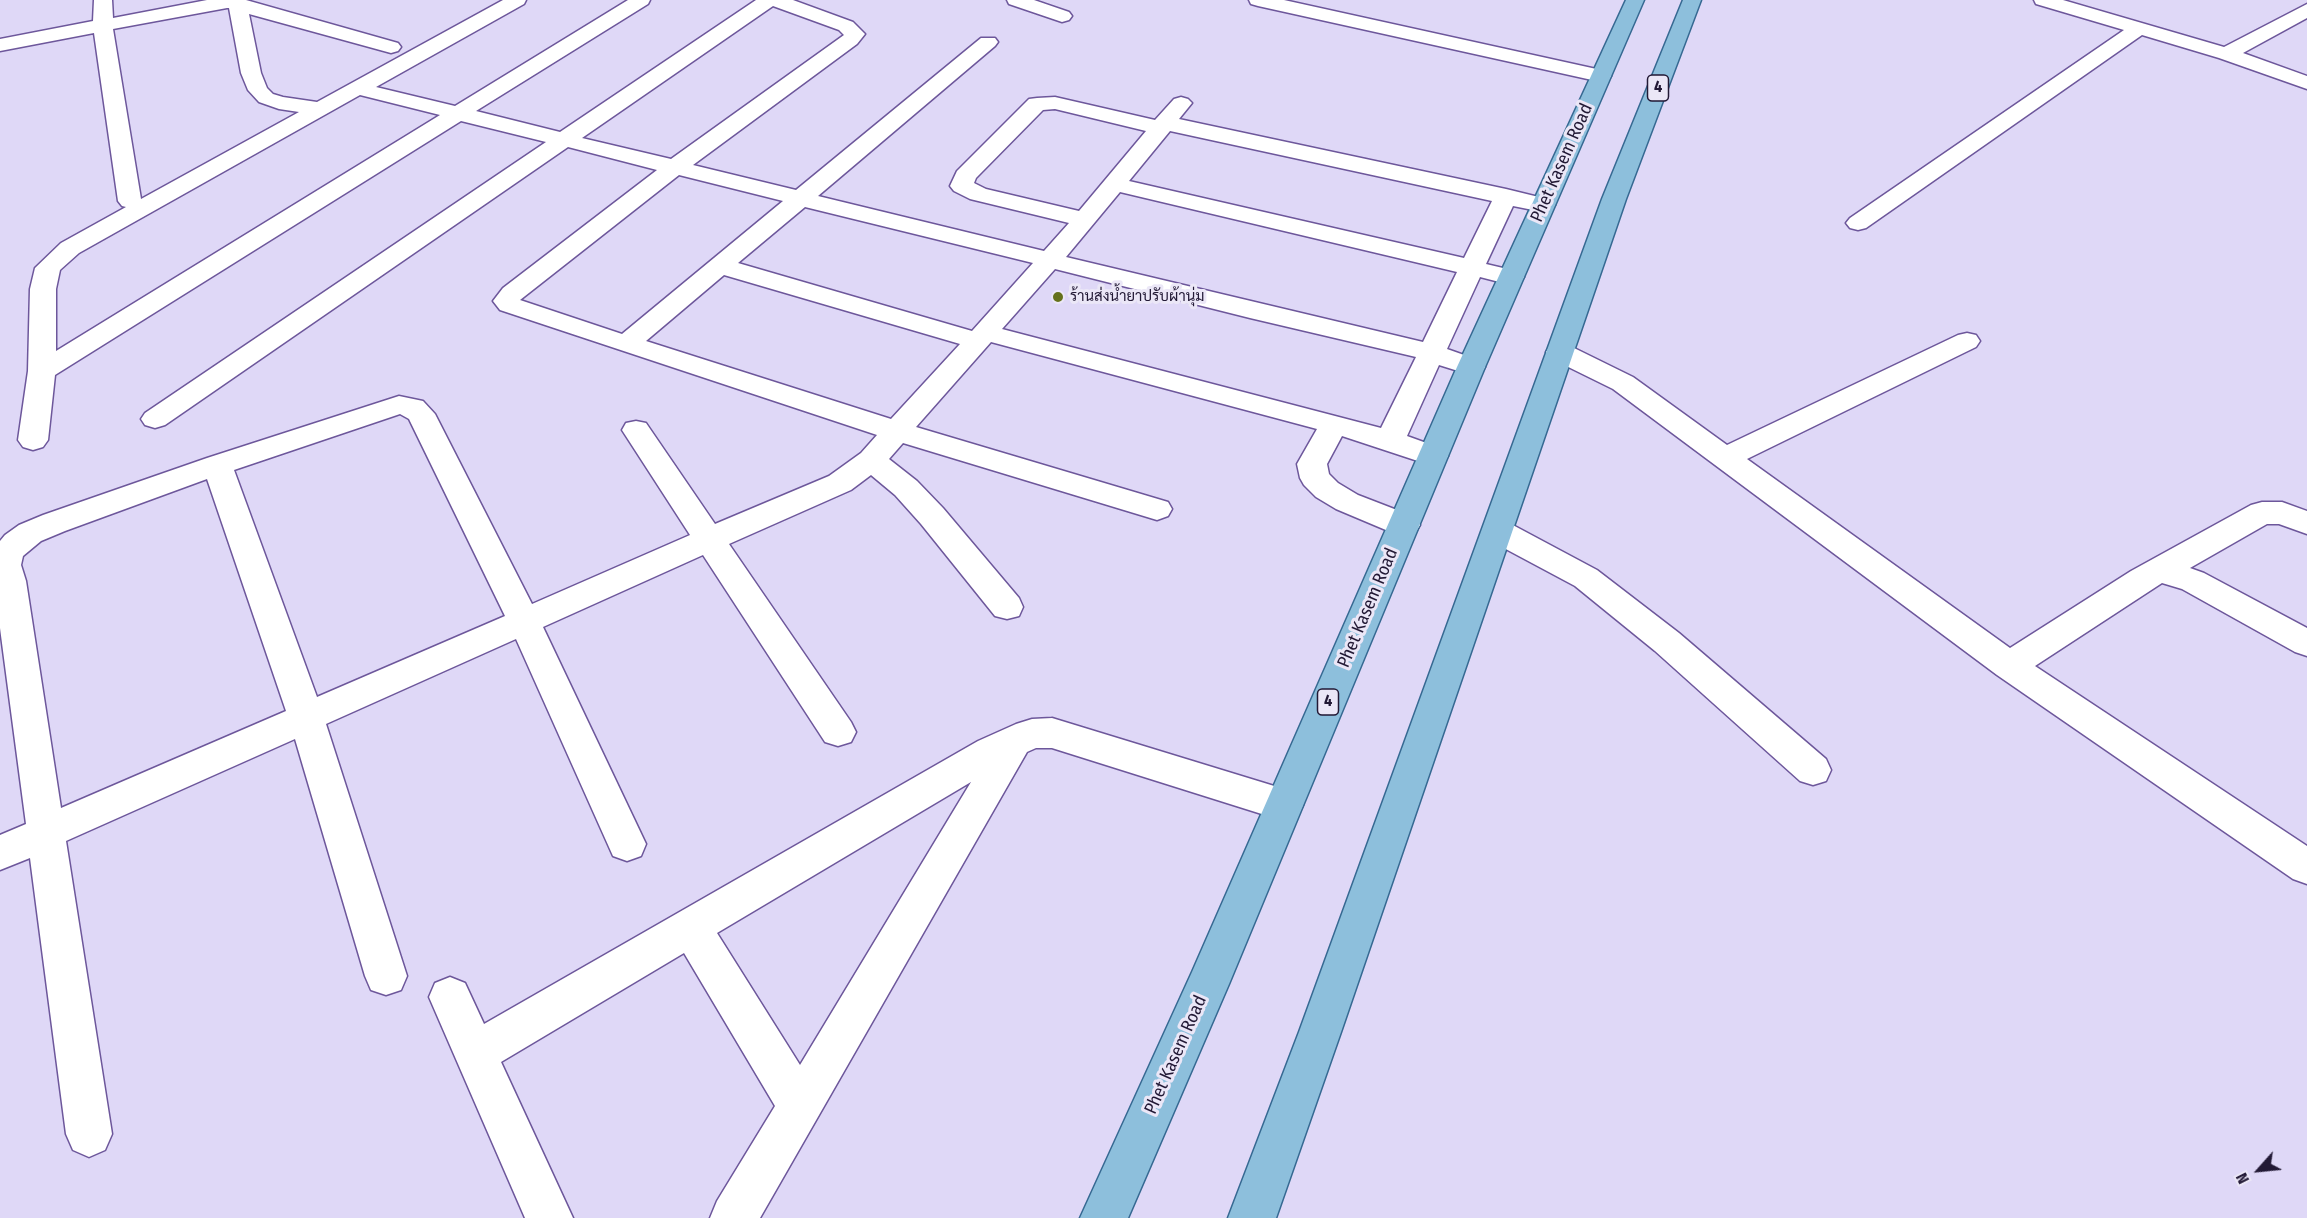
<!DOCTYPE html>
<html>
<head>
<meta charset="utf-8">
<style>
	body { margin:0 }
	#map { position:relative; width:2307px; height:1218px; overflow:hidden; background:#dfd8f7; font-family:"Fira Sans Condensed",sans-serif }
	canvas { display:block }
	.north { position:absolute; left:2229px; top:1140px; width:60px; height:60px; -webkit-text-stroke:4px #ebe7f7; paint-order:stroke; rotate:243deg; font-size:16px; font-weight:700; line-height:24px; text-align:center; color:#221935 }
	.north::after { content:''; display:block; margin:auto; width:21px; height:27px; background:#221935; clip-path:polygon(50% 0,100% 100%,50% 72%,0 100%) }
</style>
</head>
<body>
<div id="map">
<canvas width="2307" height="1218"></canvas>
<div class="north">N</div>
</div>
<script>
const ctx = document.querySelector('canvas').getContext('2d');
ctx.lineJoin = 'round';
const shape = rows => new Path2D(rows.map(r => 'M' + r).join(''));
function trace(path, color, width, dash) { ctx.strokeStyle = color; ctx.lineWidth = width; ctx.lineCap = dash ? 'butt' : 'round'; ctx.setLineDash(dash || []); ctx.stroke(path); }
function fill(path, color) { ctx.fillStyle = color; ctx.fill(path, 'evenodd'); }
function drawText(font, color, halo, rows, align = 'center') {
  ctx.font = font + ' "Fira Sans Condensed",Sarabun,sans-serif'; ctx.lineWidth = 6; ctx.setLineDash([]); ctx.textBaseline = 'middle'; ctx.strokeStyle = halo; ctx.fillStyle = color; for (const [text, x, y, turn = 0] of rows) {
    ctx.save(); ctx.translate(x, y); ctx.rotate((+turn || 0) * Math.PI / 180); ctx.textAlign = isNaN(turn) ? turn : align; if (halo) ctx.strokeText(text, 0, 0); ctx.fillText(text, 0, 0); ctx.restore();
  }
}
const minor = shape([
	[94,0,112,0,113,18,207,0,246,0,398,43,401,47,398,51,391,53,249,14,261,73,267,88,273,94,283,97,317,102,503,0,526,0,524,4,376,87,455,106,628,0,650,0,648,4,476,111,560,132,756,0,793,0,853,22,865,34,857,44,693,165,796,190,981,38,995,38,998,42,995,46,818,196,1044,251,1069,223,970,199,954,191,950,186,957,171,1029,99,1037,98,1055,97,1155,120,1174,99,1181,97,1188,99,1192,103,1179,119,1506,189,1551,200,1555,205,1551,210,1543,212,1513,206,1486,264,1520,272,1524,277,1520,282,1511,285,1480,277,1447,349,1481,361,1485,367,1481,373,1471,375,1439,365,1407,436,1443,449,1448,456,1443,463,1433,466,1342,436,1327,464,1329,474,1338,483,1358,495,1415,517,1420,525,1415,533,1404,536,1393,533,1336,509,1316,497,1304,485,1300,478,1297,464,1317,429,991,342,916,427,1168,502,1172,509,1168,516,1157,520,903,443,889,459,917,481,943,508,1019,598,1023,607,1019,616,1007,619,995,616,921,524,895,495,871,475,851,490,729,544,851,722,856,732,851,742,838,746,825,742,703,555,543,627,646,844,641,856,627,861,613,856,516,639,326,724,407,976,401,990,386,995,371,990,365,976,295,739,66,841,112,1134,105,1150,89,1157,73,1150,66,1134,30,858,0,870,0,835,26,824,0,628,0,541,5,535,19,525,43,515,207,458,399,396,423,401,435,414,532,604,690,535,622,430,626,423,636,421,646,423,715,524,829,476,861,453,877,435,500,310,493,301,503,288,657,170,568,147,165,425,155,428,145,425,141,419,145,413,546,142,461,121,55,375,48,440,43,447,33,450,23,447,18,440,28,371,30,289,35,268,61,243,126,207,122,206,118,201,94,33,0,51,0,39,93,21,94,0],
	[773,6,839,30,844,35,671,159,582,138,773,6],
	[227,8,229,8,241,73,248,90,259,102,279,109,299,112,141,199,113,29,227,8],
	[360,95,440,115,56,351,56,289,60,270,79,253,360,95],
	[1055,109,1146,131,1079,211,986,189,974,183,976,178,1043,110,1055,109],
	[1170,131,1492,201,1464,258,1129,181,1170,131],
	[679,175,783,201,622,334,520,300,679,175],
	[1120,192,1457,272,1423,342,1066,257,1120,192],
	[805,207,1033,263,972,331,738,263,805,207],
	[1055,269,1250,318,1416,357,1381,428,1002,329,1055,269],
	[724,275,960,344,891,419,646,341,724,275],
	[400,414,409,419,505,616,317,697,234,470,400,414],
	[207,479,286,711,61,808,26,581,21,565,23,556,41,541,65,531,207,479],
	[1007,0,1034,0,1069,12,1072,16,1069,20,1062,22,1009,4,1007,0],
	[1249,0,1284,0,1601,70,1608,72,1611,76,1608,80,1601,82,1258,6,1251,4,1249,0],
	[2034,0,2063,0,2224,47,2307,4,2307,18,2243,53,2307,76,2307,89,2219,58,2142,35,1866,228,1858,230,1850,228,1846,223,1850,218,2124,30,2036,4,2034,0],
	[1967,333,1976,335,1980,341,1976,347,1747,459,2010,648,2131,571,2251,505,2262,502,2282,502,2307,511,2307,534,2279,524,2267,524,2190,568,2204,573,2307,628,2307,656,2295,652,2182,589,2162,583,2035,666,2307,846,2307,884,2293,879,1997,675,1613,389,1550,358,1546,352,1550,346,1560,344,1570,346,1633,377,1727,445,1958,335,1967,333],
	[1498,520,1509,523,1597,570,1679,633,1826,759,1831,770,1826,781,1813,785,1800,781,1655,651,1575,586,1487,539,1482,531,1487,523,1498,520],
	[1052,718,1284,789,1297,794,1303,805,1297,816,1284,821,1052,748,1036,748,1027,752,760,1218,710,1218,717,1201,775,1106,684,953,501,1062,573,1218,525,1218,429,997,435,983,450,977,465,983,484,1024,978,741,1016,724,1032,719,1052,718],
	[971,782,800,1065,717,933,971,782]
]);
const major = shape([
	[1626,0,1644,0,1485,367,1229,984,1128,1218,1080,1218,1192,972,1457,367,1626,0],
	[1683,0,1701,0,1626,199,1341,1032,1276,1218,1228,1218,1299,1032,1602,199,1683,0]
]);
trace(minor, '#6d579b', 3);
trace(major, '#366992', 3);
fill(minor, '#fff');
fill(major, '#8dbfdc');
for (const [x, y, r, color] of [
	[1058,297,6,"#65711b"]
]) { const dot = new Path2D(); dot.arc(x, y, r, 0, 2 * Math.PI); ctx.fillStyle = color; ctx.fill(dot); trace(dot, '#ebe7f7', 2); }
drawText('15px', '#221935', '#ebe7f7', [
	["ร้านส่งน้ำยาปรับผ้านุ่ม",1070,297]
], 'left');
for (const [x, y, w] of [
	[1658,88,21],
	[1328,702,21]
]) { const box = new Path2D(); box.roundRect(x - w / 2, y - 13, w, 26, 4.5); ctx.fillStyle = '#ebe7f7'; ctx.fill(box); trace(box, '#221935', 1.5); }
drawText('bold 16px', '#221935', null, [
	["4",1658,88],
	["4",1328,702]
]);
drawText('18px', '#221935', '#ebe7f7', [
	["Phet Kasem Road",1562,163,-66],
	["Phet Kasem Road",1368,608,-67],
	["Phet Kasem Road",1176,1055,-66]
]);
</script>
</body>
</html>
